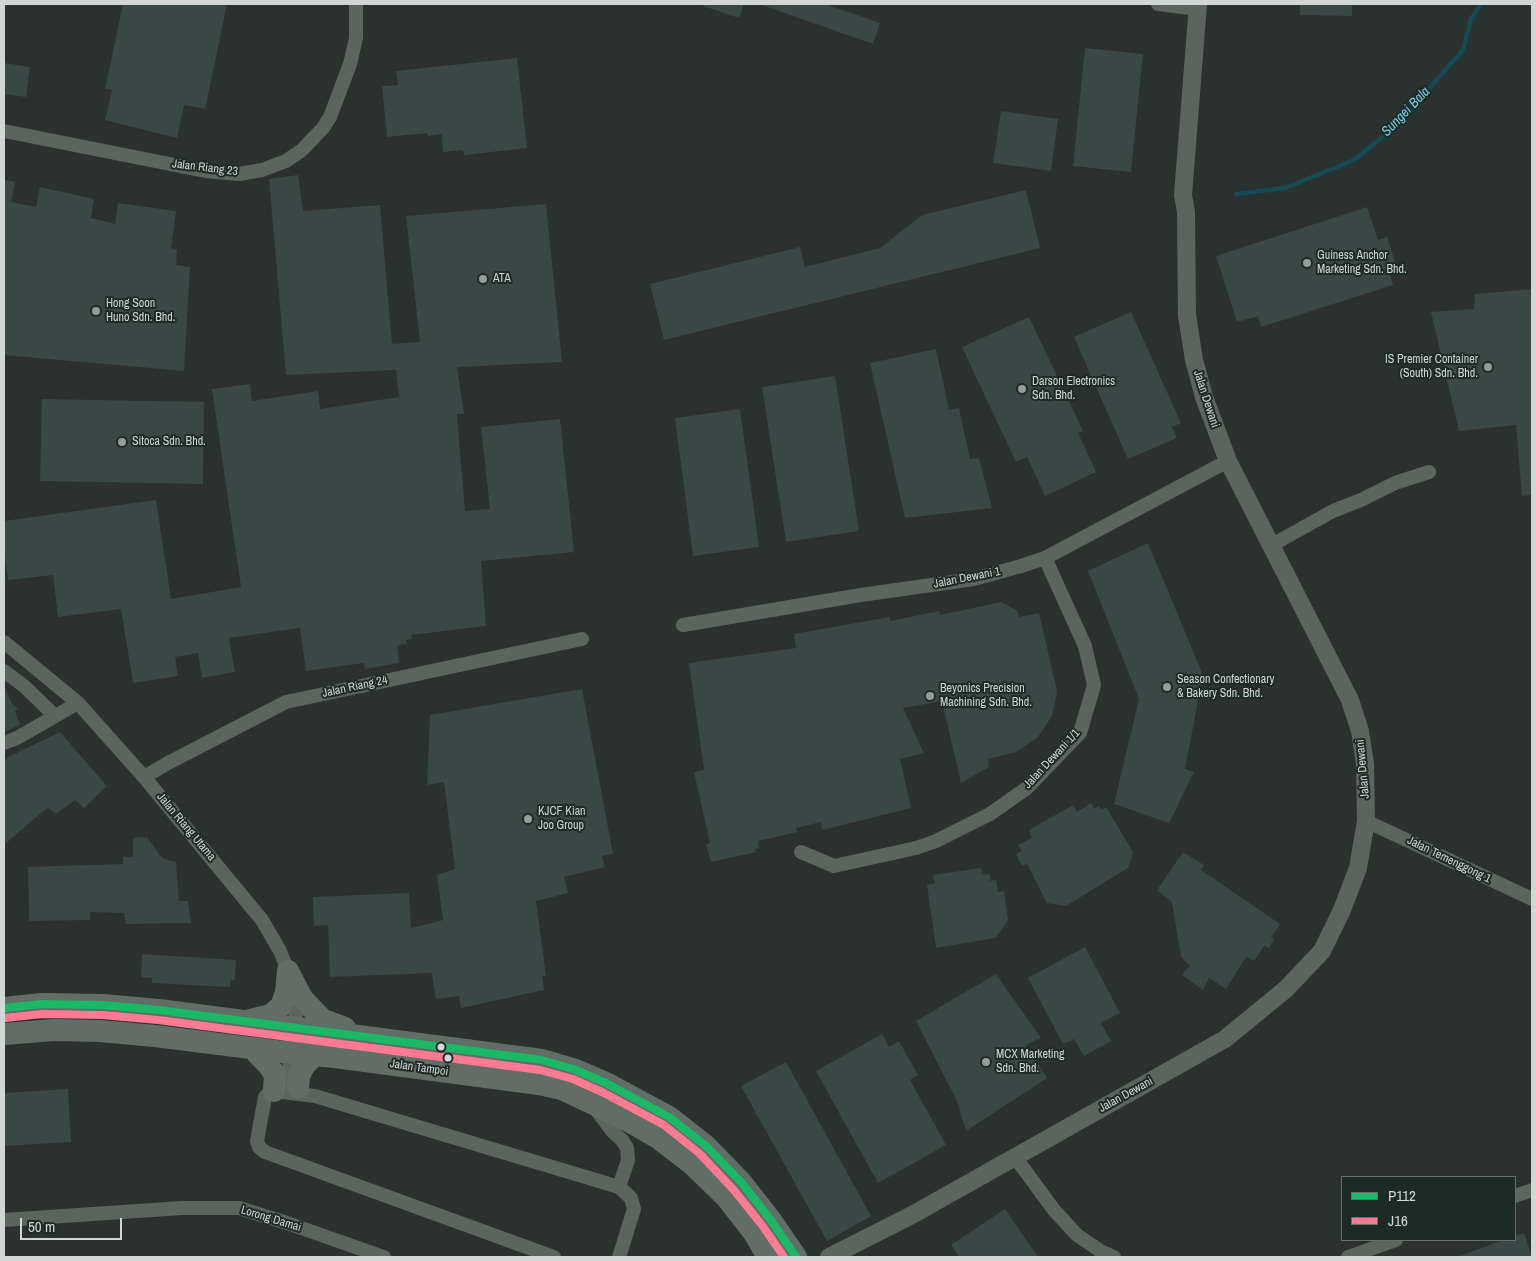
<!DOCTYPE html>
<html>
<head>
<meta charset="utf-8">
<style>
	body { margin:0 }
	#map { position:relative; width:1536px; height:1261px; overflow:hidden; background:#2a322f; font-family:"Archivo Narrow",sans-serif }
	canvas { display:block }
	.frame { position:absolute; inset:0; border:5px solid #cfd8d5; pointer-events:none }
	.legend { position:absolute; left:1341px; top:1176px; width:175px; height:65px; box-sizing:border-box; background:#1d2b26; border:1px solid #64706c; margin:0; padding:6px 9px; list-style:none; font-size:15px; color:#cfd8d5 }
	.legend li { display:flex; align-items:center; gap:10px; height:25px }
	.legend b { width:25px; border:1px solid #64706c }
	.scale { position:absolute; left:20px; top:1218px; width:102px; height:22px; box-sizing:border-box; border:2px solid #cfd8d5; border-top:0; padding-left:6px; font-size:15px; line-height:18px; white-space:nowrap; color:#cfd8d5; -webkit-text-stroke:4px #1d2b26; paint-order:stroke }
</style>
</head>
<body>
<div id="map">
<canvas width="1536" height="1261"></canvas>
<div class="frame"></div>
<ul class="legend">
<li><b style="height:6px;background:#1ab867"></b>P112</li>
<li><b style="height:6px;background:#fe7a93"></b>J16</li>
</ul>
<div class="scale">50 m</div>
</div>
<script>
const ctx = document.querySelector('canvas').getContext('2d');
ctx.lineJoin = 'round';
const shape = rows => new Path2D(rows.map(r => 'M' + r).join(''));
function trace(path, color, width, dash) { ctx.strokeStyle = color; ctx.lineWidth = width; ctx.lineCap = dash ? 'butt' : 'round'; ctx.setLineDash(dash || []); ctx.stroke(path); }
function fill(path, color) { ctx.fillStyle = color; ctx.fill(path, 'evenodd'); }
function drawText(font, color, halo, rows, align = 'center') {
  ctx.font = font + ' "Archivo Narrow",sans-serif'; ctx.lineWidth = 4; ctx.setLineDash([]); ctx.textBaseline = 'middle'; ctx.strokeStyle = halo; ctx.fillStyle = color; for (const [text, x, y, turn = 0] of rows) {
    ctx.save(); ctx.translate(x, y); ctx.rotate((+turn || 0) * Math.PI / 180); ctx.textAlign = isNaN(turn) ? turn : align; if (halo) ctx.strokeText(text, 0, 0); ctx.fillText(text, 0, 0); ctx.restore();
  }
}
trace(shape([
	[1236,194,1285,188,1354,160,1394,128,1463,50,1471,19,1481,4]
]), '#164a54', 4.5);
fill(shape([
	[123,4,227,4,205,109,184,105,177,138,105,120,112,90,105,89],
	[703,4,744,4,739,18,703,6],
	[762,4,825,4,880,23,873,44,762,5],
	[1300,4,1352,4,1352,16,1300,15],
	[1085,48,1143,54,1131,172,1073,166],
	[517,58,527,148,464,155,463,150,443,152,442,134,428,136,427,133,387,137,382,86,398,85,396,71],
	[4,63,30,67,26,97,4,94],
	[1001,111,1058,119,1051,171,993,163],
	[298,175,303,211,380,205,392,344,420,342,406,216,546,204,562,362,457,367,464,414,457,414,465,511,490,509,481,427,560,419,574,552,481,561,486,626,411,635,412,639,406,640,406,644,397,645,399,663,365,669,364,663,306,671,300,628,229,638,235,672,202,678,198,653,175,657,178,676,133,683,121,609,58,617,53,575,8,580,4,548,4,521,156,500,171,599,241,587,212,389,250,384,252,401,318,391,320,409,399,397,396,370,286,375,269,179],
	[4,180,15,182,11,202,36,207,40,187,94,199,91,218,115,224,118,203,176,211,171,249,177,250,176,265,190,267,184,371,4,355],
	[1026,190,1040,248,664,340,650,284,800,247,805,267,880,248,922,215],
	[1367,207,1378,240,1387,237,1398,271,1390,274,1393,285,1261,327,1258,316,1237,322,1216,256],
	[1532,289,1532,495,1522,496,1516,425,1459,431,1431,312,1474,309,1475,294],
	[1131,312,1181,423,1172,427,1177,438,1128,459,1074,337],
	[1029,317,1083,431,1078,433,1096,472,1045,496,1027,457,1016,462,962,347],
	[936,349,949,410,959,408,970,459,979,458,992,508,905,518,870,363],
	[835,376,859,531,786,542,762,387],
	[42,399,204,402,203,484,40,481],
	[740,409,759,547,693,556,675,418],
	[1148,543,1203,675,1185,769,1194,772,1169,823,1114,804,1139,699,1088,571],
	[1001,602,1017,610,1019,617,1039,613,1057,691,1052,716,1038,737,1016,752,988,759,989,767,961,783,942,701,903,708,924,753,900,759,911,808,822,830,821,822,796,828,797,832,758,841,759,848,755,849,756,852,711,862,706,844,710,843,694,772,704,770,689,663,796,648,794,634,890,617,890,621,939,611,940,615],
	[4,685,12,704,18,709,15,711,20,725,4,732],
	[582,689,613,854,602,856,605,867,564,877,568,893,536,901,546,976,542,976,544,990,461,1008,459,996,436,999,432,973,330,977,328,925,314,926,313,897,409,893,411,928,443,920,437,875,455,869,444,782,427,785,430,715],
	[60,732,107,786,84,808,75,800,56,814,48,807,4,845,4,759],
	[1091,803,1094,809,1099,806,1102,810,1106,807,1133,852,1128,868,1066,906,1047,903,1027,864,1022,866,1016,854,1022,851,1018,845,1032,838,1029,830,1073,805,1077,812],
	[147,837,162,858,176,862,179,901,188,901,191,923,126,924,124,913,90,912,90,920,29,921,28,867,123,864,123,857,133,857,133,838],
	[1183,852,1204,865,1201,870,1280,924,1271,937,1274,939,1269,948,1264,946,1254,961,1246,957,1226,989,1209,978,1203,990,1182,975,1190,966,1181,957,1172,902,1157,890],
	[981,868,982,875,990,874,990,881,996,880,998,892,1004,891,1008,921,995,938,936,948,927,885,935,883,933,875],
	[1085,947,1120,1013,1101,1023,1111,1041,1084,1056,1074,1039,1063,1044,1028,978],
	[142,954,236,960,235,980,231,980,230,987,152,983,152,978,141,977],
	[996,974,1041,1038,1026,1045,1047,1078,966,1131,957,1101,916,1021],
	[882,1034,889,1047,899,1041,918,1075,910,1080,946,1145,878,1183,816,1071],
	[786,1062,871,1216,827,1241,741,1086],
	[68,1089,71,1142,4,1146,4,1093],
	[1005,1209,1038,1257,959,1257,951,1245],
	[1524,1233,1532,1257,1459,1257,1459,1256,1504,1240,1515,1240,1515,1236]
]), '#394745');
trace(shape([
	[1158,4,1198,9],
	[4,131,205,171,239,174,262,170,286,161,302,150,323,128,330,117,350,64,356,38,356,4],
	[1270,546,1333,511,1361,500,1395,483,1429,472],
	[683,625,861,595,974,579,1021,566,1045,558,1228,461],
	[4,642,78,703,144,777,262,920,280,951,288,971,296,1014,288,1076,291,1083,299,1088],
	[4,671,24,686,55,716],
	[4,743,17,738,78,703],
	[144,777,168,763,286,702,582,639],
	[1366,821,1532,899],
	[801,852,834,866,916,848,936,841,990,814,1027,788,1080,733,1094,685,1085,646,1045,558],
	[595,1108,613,1132,622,1140,627,1148,628,1160,619,1187],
	[1015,1157,1054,1210,1077,1235,1102,1252,1114,1257],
	[1515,1196,1532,1190],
	[4,1220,182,1208,239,1208,287,1223,384,1257],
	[554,1257,265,1152,259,1147,257,1141,265,1097,269,1093,274,1091,315,1096,619,1187,631,1198,634,1209,619,1257],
	[1348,1257,1396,1240]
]), '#5a655d', 14);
trace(shape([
	[829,1257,912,1215,1225,1039,1286,989,1322,951,1342,910,1358,868,1366,821,1365,764,1360,731,1350,700,1228,461,1204,397,1194,360,1187,315,1186,212,1183,195,1198,4]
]), '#5a655d', 18);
trace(shape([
	[288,971,302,998,319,1016,324,1020,345,1028],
	[4,1008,42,1004,103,1005,159,1010,542,1060,576,1070,606,1083,669,1117,706,1146,741,1182,770,1219,796,1257],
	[250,1020,271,1015,281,1006,286,993,288,971],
	[4,1034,54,1030,100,1031,155,1036,291,1053,335,1057,539,1084,562,1089,625,1119,658,1138,692,1164,726,1197,754,1233,768,1257],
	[253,1049,269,1066,275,1075,274,1091],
	[298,1088,299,1076,304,1066,315,1055]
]), '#616e65', 22);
trace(shape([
	[4,1008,42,1004,103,1005,159,1010,542,1060,576,1070,606,1083,669,1117,706,1146,741,1182,770,1219,796,1257]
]), '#1ab867', 8);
trace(shape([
	[5,1018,42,1014,102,1015,158,1020,540,1070,573,1079,602,1092,664,1125,699,1153,733,1189,762,1225,784,1257]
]), '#fe7a93', 8);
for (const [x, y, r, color] of [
	[1307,263,5,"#959e9b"],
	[483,279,5,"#959e9b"],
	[96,311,5,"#959e9b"],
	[1488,367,5,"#959e9b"],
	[1022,389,5,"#959e9b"],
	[122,442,5,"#959e9b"],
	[1167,687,5,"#959e9b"],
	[930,696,5,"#959e9b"],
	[528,819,5,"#959e9b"],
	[441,1047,4.5,"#cfd8d5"],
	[448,1058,4.5,"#cfd8d5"],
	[986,1062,5,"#959e9b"]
]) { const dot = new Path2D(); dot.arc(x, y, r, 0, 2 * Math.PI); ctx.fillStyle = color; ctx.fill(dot); trace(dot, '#1d2b26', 2); }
drawText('12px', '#cfd8d5', '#1d2b26', [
	["Jalan Riang 23",205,168,7],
	["Jalan Dewani",1206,399,72],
	["Jalan Dewani 1",967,578,-11],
	["Jalan Riang 24",355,687,-12],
	["Jalan Dewani 1/1",1052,759,-47],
	["Jalan Dewani",1363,769,-95],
	["Jalan Riang Utama",186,827,50],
	["Jalan Temenggong 1",1449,860,26],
	["Jalan Tampoi",419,1068,8],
	["Jalan Dewani",1126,1095,-29],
	["Lorong Damai",271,1219,17]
]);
drawText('12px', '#cfd8d5', '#1d2b26', [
	["Guiness Anchor",1317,256],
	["Marketing Sdn. Bhd.",1317,270],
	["ATA",493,279],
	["Hong Soon",106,304],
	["Huno Sdn. Bhd.",106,318],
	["IS Premier Container",1478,360,"right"],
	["(South) Sdn. Bhd.",1478,374,"right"],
	["Darson Electronics",1032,382],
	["Sdn. Bhd.",1032,396],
	["Sitoca Sdn. Bhd.",132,442],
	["Season Confectionary",1177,680],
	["& Bakery Sdn. Bhd.",1177,694],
	["Beyonics Precision",940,689],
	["Machining Sdn. Bhd.",940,703],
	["KJCF Kian",538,812],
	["Joo Group",538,826],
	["MCX Marketing",996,1055],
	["Sdn. Bhd.",996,1069]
], 'left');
drawText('italic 14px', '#77cfe3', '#1d2b26', [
	["Sungei Bala",1406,112,-46]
]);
</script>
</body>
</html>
